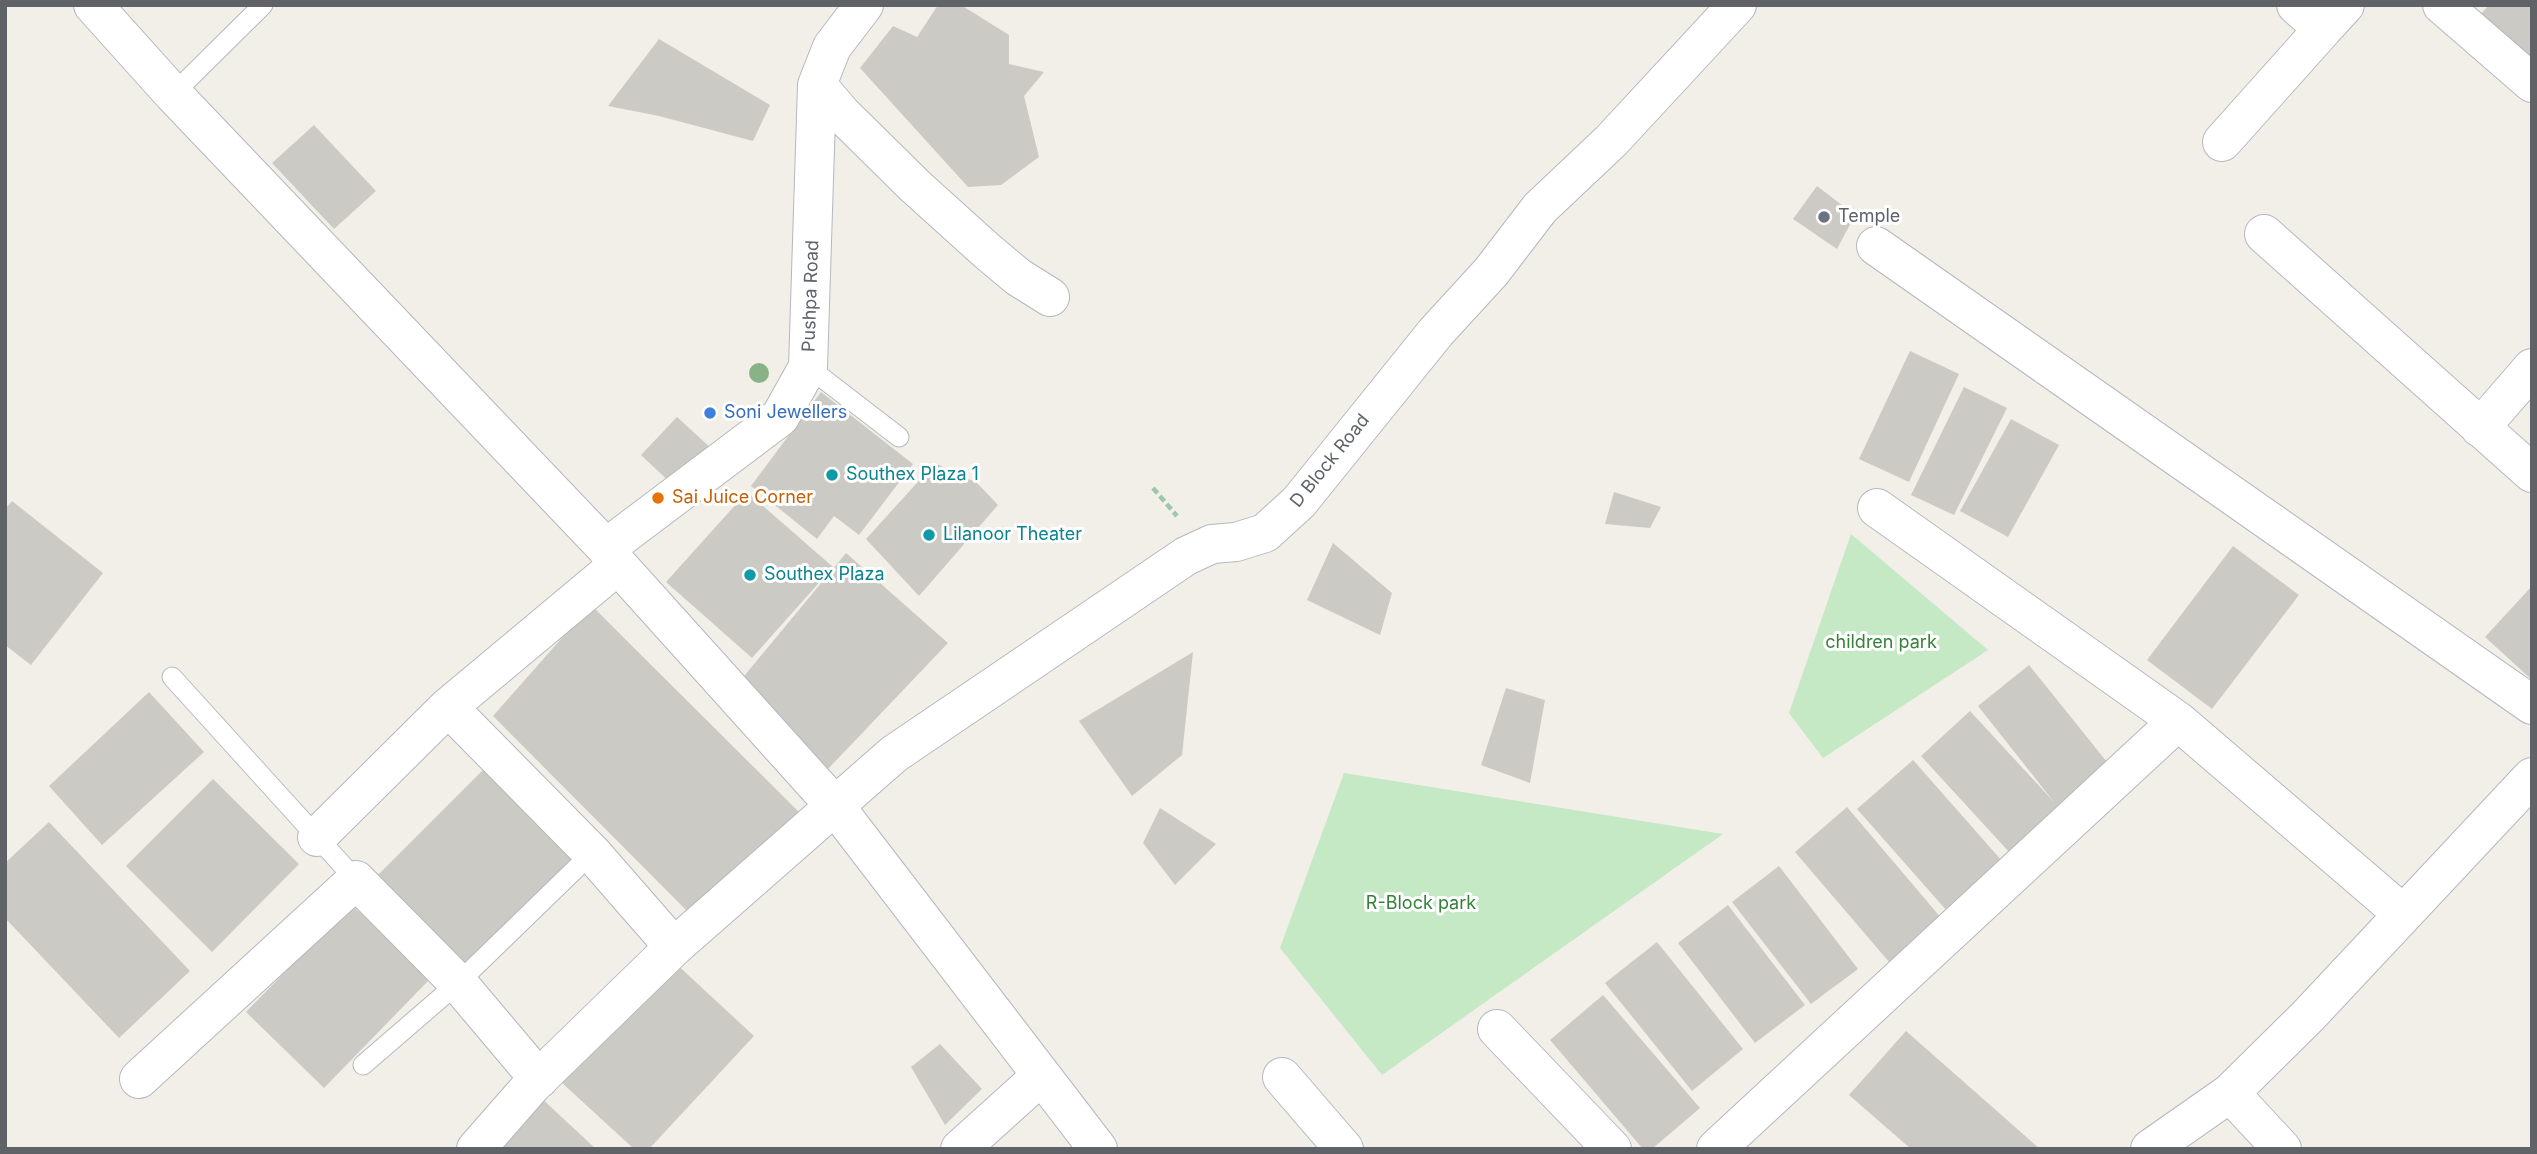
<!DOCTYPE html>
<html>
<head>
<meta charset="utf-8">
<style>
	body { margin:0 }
	#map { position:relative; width:2537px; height:1154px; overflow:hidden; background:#f1efe8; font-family:Inter,sans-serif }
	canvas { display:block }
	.frame { position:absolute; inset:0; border:7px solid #5f6368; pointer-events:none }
</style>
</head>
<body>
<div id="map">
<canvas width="2537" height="1154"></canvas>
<div class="frame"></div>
</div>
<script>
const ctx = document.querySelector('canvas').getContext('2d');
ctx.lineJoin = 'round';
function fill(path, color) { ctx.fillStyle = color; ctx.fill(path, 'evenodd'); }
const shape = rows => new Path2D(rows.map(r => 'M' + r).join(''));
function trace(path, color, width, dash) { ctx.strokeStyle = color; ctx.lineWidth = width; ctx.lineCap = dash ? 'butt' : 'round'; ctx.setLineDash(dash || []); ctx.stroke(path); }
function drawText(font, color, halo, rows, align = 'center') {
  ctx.font = font + ' Inter,sans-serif'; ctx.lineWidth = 6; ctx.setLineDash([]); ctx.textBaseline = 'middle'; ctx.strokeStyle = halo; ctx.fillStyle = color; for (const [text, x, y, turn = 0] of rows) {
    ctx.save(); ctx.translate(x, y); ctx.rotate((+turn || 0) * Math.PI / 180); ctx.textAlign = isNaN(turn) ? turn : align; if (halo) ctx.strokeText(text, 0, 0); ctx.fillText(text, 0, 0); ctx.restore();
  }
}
fill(shape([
	[1851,534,1988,650,1823,758,1789,713],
	[1344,773,1723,834,1382,1075,1280,948]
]), '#c5e8c5');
fill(shape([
	[938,5,961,5,1009,35,1009,64,1044,72,1024,96,1039,157,1001,185,968,187,860,68,893,26,917,37],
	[2489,5,2532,5,2532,62,2478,17],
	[659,39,770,105,753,141,659,116,608,106],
	[314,125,376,191,334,229,272,163],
	[1817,186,1855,215,1837,249,1793,219],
	[1910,351,1959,374,1909,482,1859,459],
	[1964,387,2007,408,1954,515,1911,495],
	[821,392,913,464,859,535,834,516,817,539,751,486],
	[677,417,712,449,676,488,641,455],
	[2011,419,2059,445,2008,537,1960,511],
	[935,463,977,483,998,505,919,596,866,539],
	[747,492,833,567,752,658,666,582],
	[1614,492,1661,507,1650,528,1605,524],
	[12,501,103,573,31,665,5,645,5,509],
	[1333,543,1392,593,1380,635,1307,600],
	[2233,546,2299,595,2212,709,2147,660],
	[846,553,948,643,828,769,740,681],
	[2532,586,2532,680,2485,637],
	[591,605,799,812,687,911,493,716],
	[1193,652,1182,755,1132,796,1079,721],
	[2029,665,2111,767,2010,853,1921,756,1970,711,2054,802,1978,706],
	[1506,688,1545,700,1530,783,1481,765],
	[149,692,204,752,102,845,49,786],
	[1913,760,2003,862,1947,911,1857,809],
	[484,769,574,858,465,967,375,878],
	[213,779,299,864,212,952,126,866],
	[1847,807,1942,919,1890,963,1795,852],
	[1160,808,1216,844,1175,885,1143,843],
	[49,822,190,971,119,1038,5,918,5,863],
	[1779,866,1858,969,1811,1004,1732,902],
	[351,904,429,980,324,1088,246,1012],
	[1728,905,1805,1005,1755,1043,1678,943],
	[1657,942,1743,1049,1692,1091,1605,983],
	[672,960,754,1036,649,1149,634,1149,560,1081],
	[1603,995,1700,1108,1652,1149,1643,1149,1550,1040],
	[1906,1031,2040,1149,1911,1149,1849,1095],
	[940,1044,982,1089,945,1125,911,1067],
	[539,1096,596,1149,490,1149]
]), '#cccac5');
const lane = shape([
	[173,94,263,5],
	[808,367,899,437],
	[172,677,356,880],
	[363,1065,458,983,592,853]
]);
const street = shape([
	[93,5,173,94,606,548,618,565,835,806,1098,1149],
	[2442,5,2532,83],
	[2323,29,2345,5],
	[817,85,842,114,915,186,987,251,1018,277,1050,297],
	[2222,142,2323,29,2296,5],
	[2264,234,2532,473],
	[1876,246,2532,705],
	[2480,428,2532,368],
	[1877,508,2178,721],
	[606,548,780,417,808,367,817,85,832,47,864,5],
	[448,707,592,853,674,947],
	[317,837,448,707,618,565],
	[1497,1029,1612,1149],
	[1282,1077,1344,1149],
	[139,1079,356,880,458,983,539,1079],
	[2230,1093,2282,1149],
	[476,1149,533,1084,674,947,894,754,1186,556,1212,544,1236,542,1265,533,1299,502,1436,332,1491,272,1540,208,1611,141,1737,5],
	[960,1149,1041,1076],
	[1716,1149,2178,721,2403,914],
	[2150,1149,2230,1093,2308,1016,2532,777]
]);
trace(lane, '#b5b8bc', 21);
trace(street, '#b5b8bc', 40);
trace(shape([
	[1153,488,1177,516]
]), '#9cc7a9', 4.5, [7, 3.5]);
trace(lane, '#fff', 19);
trace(street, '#fff', 38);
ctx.fillStyle = '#89b387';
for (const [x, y] of [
	[759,373]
]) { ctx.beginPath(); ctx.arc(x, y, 10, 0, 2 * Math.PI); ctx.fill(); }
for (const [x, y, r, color] of [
	[1824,217,7,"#6b7280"],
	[710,413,7,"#3f7fe0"],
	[832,475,7,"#0f9aa8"],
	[658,498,7,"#e8710a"],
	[929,535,7,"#0f9aa8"],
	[750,575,7,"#0f9aa8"]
]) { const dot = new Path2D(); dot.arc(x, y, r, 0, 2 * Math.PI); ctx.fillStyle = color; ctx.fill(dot); trace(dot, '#fff', 2.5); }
drawText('18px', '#5b616d', '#fff', [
	["Temple",1838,217]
], 'left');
drawText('18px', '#5f6368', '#fff', [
	["Pushpa Road",811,296,-88],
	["D Block Road",1330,461,-51]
]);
drawText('18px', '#366cbe', '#fff', [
	["Soni Jewellers",724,413]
], 'left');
drawText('18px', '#0d838f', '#fff', [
	["Southex Plaza 1",846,475],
	["Lilanoor Theater",943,535],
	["Southex Plaza",764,575]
], 'left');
drawText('18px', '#c56008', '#fff', [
	["Sai Juice Corner",672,498]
], 'left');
drawText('18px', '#348238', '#fff', [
	["children park",1881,643],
	["R-Block park",1421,904]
]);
</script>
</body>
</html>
